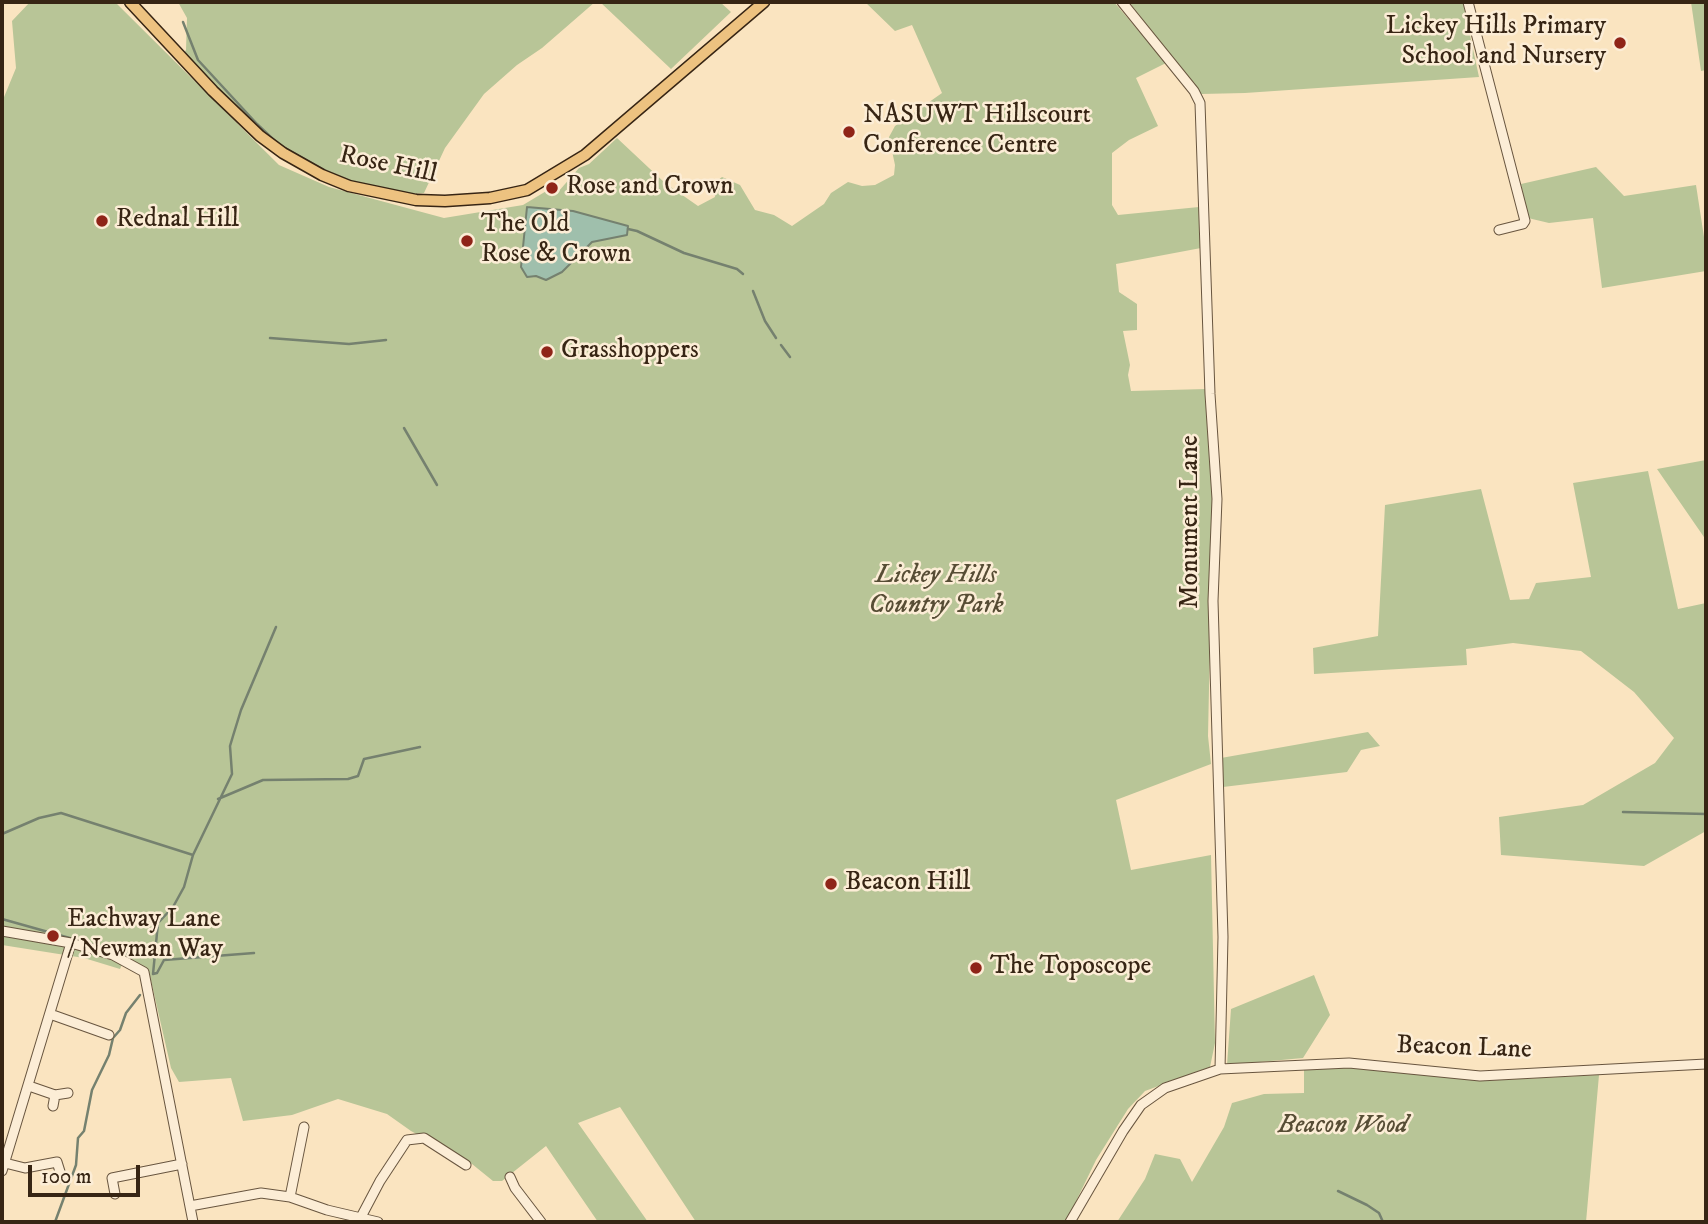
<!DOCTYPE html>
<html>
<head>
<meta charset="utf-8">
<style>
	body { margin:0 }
	#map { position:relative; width:1708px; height:1224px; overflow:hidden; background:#fae4c0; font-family:"IM FELL DW Pica",serif }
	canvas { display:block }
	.frame { position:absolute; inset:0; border:4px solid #372514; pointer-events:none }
	.scale { position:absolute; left:28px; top:1165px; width:112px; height:32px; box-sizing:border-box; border:4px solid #372514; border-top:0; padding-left:9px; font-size:21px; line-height:24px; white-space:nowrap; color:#372514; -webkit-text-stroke:5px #fcedd6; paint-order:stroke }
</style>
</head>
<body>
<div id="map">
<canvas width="1708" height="1224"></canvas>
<div class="frame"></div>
<div class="scale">100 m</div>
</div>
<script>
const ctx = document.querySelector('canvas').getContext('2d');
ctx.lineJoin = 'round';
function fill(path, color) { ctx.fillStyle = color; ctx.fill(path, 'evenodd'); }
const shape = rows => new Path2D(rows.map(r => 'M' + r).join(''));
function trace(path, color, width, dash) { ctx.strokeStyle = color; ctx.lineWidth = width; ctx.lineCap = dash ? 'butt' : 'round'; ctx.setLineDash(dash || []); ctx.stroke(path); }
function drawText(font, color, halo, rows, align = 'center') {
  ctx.font = font + ' "IM FELL DW Pica",serif'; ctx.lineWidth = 5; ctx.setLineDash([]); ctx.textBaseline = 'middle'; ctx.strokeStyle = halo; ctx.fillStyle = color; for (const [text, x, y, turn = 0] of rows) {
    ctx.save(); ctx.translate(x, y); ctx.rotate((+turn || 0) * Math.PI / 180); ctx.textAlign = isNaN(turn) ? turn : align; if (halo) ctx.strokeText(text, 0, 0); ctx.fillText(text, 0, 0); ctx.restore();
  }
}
fill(shape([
	[30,2,115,2,279,165,329,187,444,218,523,205,548,190,558,192,579,168,589,164,617,138,665,183,698,206,715,197,714,183,722,177,740,185,755,210,774,215,792,226,824,204,831,193,848,182,862,186,875,185,894,175,895,165,889,137,895,126,942,93,912,25,895,31,865,2,1114,2,1166,63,1136,78,1158,126,1129,140,1112,153,1112,205,1118,215,1199,207,1201,248,1116,264,1119,292,1137,304,1137,330,1123,331,1130,365,1128,375,1131,391,1206,389,1213,496,1208,736,1211,764,1116,800,1131,870,1211,855,1215,1043,1210,1067,1145,1091,1128,1109,1096,1160,1066,1222,696,1222,620,1107,578,1123,648,1222,598,1222,546,1146,502,1181,493,1181,472,1164,411,1131,387,1114,338,1099,292,1115,243,1121,231,1078,179,1082,171,1068,149,972,125,957,120,969,84,958,2,945,2,102,16,68,12,21],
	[178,2,595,2,542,48,517,65,484,94,445,148,424,193,412,194,351,184,321,171,282,149,243,117,183,54,186,50,187,18],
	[600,2,720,2,731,12,671,69],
	[1129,2,1463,2,1479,77,1245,93,1201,94],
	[1691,2,1706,2,1706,70,1701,71],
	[1596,167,1624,196,1696,185,1706,250,1706,271,1602,288,1593,218,1549,223,1528,218,1521,184],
	[1706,460,1706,540,1657,469],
	[1648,471,1678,609,1706,603,1706,831,1644,866,1501,855,1499,817,1583,805,1655,763,1674,738,1634,692,1581,651,1513,643,1466,649,1467,665,1314,674,1313,648,1378,636,1385,505,1481,489,1510,600,1529,599,1536,583,1591,577,1573,483],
	[1368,732,1380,746,1361,750,1347,772,1223,787,1221,758],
	[1314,975,1330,1015,1303,1058,1227,1065,1231,1009],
	[1353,1067,1481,1081,1599,1075,1586,1222,1117,1222,1145,1179,1155,1154,1180,1159,1192,1182,1224,1127,1232,1103,1264,1094,1304,1093,1304,1069]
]), '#b8c597');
const water = shape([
	[527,207,573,211,628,226,627,235,592,242,562,272,546,280,536,276,527,277,521,267,527,207]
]);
fill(water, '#9fbfac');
trace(water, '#75816f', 2);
trace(shape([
	[183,22,198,60,257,124,275,141],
	[283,147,326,171],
	[628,229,637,231,684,253,737,269,743,274],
	[753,291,765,321,776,338],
	[270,338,349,344,386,340],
	[781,345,790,357],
	[404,428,437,485],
	[218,799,263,780,348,779,358,776,364,759,420,747],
	[1623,812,1706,814],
	[2,834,39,818,61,813,193,855],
	[2,919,123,953,154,957],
	[153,974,158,923,173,907,184,887,193,855,232,774,230,746,233,736,241,710,276,627],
	[153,974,157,973,164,960,254,953],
	[1338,1191,1367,1205,1379,1213,1383,1222],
	[55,1222,76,1165,78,1138,84,1131,92,1090,109,1055,113,1038,120,1030,126,1013,140,995]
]), '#75816f', 2.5);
const minor = shape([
	[1122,2,1194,91,1200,103,1210,394,1217,499,1213,601,1223,937,1220,1069],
	[1468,2,1525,221,1523,224,1499,230],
	[2,931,71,943,113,955,144,972,193,1222],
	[50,1014,109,1035],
	[29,1086,55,1095],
	[53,1106,55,1095,68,1093],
	[5,1163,25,1168,57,1162,62,1178],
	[2,1171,71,943],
	[510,1177,515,1188,541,1222],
	[115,1194,112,1178,182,1164],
	[290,1197,304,1127],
	[190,1206,261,1193,290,1197,327,1210,378,1222],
	[361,1217,380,1181,407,1140,424,1138,466,1165],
	[1070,1222,1123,1131,1141,1105,1165,1088,1220,1069,1349,1063,1480,1076,1706,1064]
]);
const major = shape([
	[130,2,213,91,260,136,283,153,322,175,349,186,416,200,445,201,490,198,527,190,585,155,764,2]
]);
trace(minor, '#68553f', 11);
trace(major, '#372514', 13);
trace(minor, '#fcedd6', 9);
trace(major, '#edc280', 10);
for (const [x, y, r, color] of [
	[1620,43,7,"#8f2418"],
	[849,132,7,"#8f2418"],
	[552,188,7,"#8f2418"],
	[102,221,7,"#8f2418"],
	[467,241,7,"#8f2418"],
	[547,352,7,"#8f2418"],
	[831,884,7,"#8f2418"],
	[53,936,7,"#8f2418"],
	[976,968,7,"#8f2418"]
]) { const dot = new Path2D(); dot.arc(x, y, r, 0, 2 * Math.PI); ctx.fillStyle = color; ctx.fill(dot); trace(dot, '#fcedd6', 2.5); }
drawText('26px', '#372514', '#fcedd6', [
	["Lickey Hills Primary",1606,28,"right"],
	["School and Nursery",1606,58,"right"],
	["NASUWT Hillscourt",863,117],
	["Conference Centre",863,147],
	["Rose and Crown",566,188],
	["Rednal Hill",116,221],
	["The Old",481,226],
	["Rose & Crown",481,256],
	["Grasshoppers",561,352],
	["Beacon Hill",845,884],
	["Eachway Lane",67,921],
	["/ Newman Way",67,951],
	["The Toposcope",990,968]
], 'left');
drawText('26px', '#372514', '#fcedd6', [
	["Rose Hill",388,166,12],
	["Monument Lane",1192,522,-90],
	["Beacon Lane",1464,1049,2]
]);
drawText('italic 26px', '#574d35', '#fcedd6', [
	["Lickey Hills",936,577],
	["Country Park",936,607],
	["Beacon Wood",1343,1127]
]);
</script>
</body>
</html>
